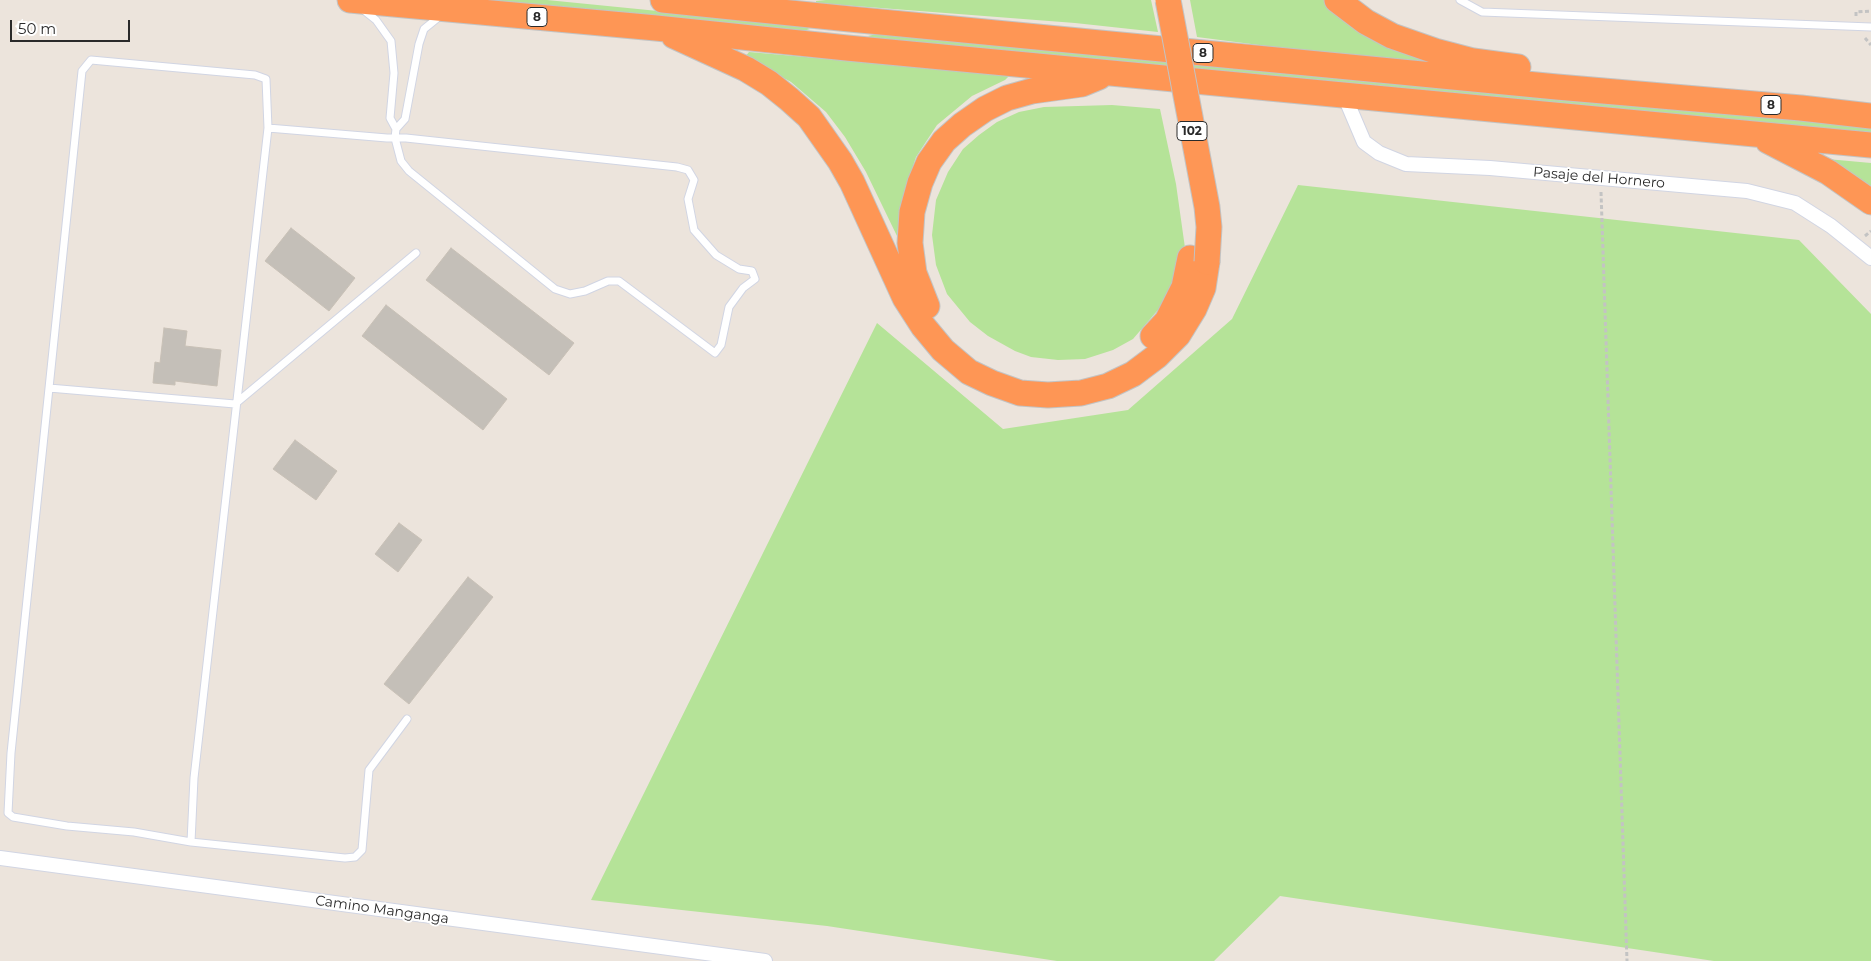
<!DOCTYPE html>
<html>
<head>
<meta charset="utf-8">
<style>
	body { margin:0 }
	#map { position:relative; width:1871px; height:961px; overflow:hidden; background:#ece4dc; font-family:Montserrat,sans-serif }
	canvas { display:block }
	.scale { position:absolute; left:10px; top:20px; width:120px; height:22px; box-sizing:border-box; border:2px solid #2a2a2a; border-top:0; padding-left:6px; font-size:15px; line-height:18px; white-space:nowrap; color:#2a2a2a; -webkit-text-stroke:4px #fff; paint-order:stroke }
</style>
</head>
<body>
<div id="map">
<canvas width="1871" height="961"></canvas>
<div class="scale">50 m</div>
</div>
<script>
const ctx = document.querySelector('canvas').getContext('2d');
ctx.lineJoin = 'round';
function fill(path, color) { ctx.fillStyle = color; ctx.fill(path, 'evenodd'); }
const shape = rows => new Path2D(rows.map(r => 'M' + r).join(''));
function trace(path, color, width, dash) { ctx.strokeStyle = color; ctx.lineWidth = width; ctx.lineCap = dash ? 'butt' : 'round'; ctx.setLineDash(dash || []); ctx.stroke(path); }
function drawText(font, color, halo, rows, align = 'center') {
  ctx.font = font + ' Montserrat,sans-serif'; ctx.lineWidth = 4; ctx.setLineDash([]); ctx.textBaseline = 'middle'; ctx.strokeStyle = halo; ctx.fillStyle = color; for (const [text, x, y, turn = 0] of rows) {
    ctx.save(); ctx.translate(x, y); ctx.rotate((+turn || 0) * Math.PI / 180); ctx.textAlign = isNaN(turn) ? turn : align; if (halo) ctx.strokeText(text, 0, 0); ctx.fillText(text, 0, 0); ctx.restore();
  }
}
fill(shape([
	[454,0,547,0,799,25,810,29,797,33],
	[826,0,1151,0,1158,32,1075,23,816,3,816,1],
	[1190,0,1326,0,1437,60,1438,68,1197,37],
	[881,33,1837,124,1871,127,1871,138,882,42,868,36],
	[749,52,1010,75,1005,80,972,96,937,125,916,157,901,203,897,236,866,172,845,137,826,112,791,82,745,57],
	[1112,105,1160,109,1176,184,1186,255,1163,304,1133,339,1113,350,1085,359,1058,360,1031,357,1015,351,988,336,970,322,947,294,936,265,932,235,936,200,948,172,963,149,979,135,997,122,1019,112,1044,107],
	[1827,159,1871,163,1871,191],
	[1298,185,1799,240,1871,314,1871,961,1714,961,1280,896,1214,961,1057,961,827,926,591,900,877,323,1003,429,1128,410,1232,319]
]), '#b5e398');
const building = shape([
	[291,228,355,278,329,311,265,261,291,228],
	[451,248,574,343,549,375,426,280,451,248],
	[386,305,507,399,483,430,362,336,386,305],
	[164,328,187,331,185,346,221,350,217,386,175,381,175,385,153,383,155,362,160,363,164,328],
	[295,440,337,471,316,500,273,469,295,440],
	[399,523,422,540,398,572,375,554,399,523],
	[468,577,493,597,409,704,384,684,468,577]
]);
fill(building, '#c4bfb8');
trace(building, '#c8c0b6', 1);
const lane = shape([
	[1460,0,1482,12,1871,27],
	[361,8,376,20,391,41,394,73,390,118,396,129],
	[268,128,387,138,406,138,677,167,688,170,694,180,688,199,694,230,716,255,739,269,752,271,755,279,743,288,729,307,721,345,715,353,619,281,608,281,585,291,570,294,555,289,409,171,401,161,395,138,396,129,405,119,419,44,424,29,440,16],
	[49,388,235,404,416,253],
	[191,842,194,778,268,128,266,79,255,75,91,60,82,71,11,753,8,813,13,817,67,826,134,832,191,842,345,858,355,857,362,850,369,770,407,719]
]);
const street = shape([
	[1344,95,1364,142,1379,153,1406,164,1490,168,1747,191,1795,203,1831,226,1871,258],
	[0,858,765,961]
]);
const highway = shape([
	[350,0,656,28,847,48,1871,145],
	[663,0,850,19,1557,87,1801,108,1871,116],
	[1337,0,1366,22,1392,36,1435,51,1473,61,1518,67],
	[674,36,746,69,769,83,789,99,809,117,840,161,852,182,905,298,923,326,943,350,969,372,992,383,1020,393,1048,395,1081,393,1108,386,1133,374,1157,356,1178,335,1194,309,1203,288,1207,262],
	[1768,141,1828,172,1871,202],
	[927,306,914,273,910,243,912,212,920,183,929,162,944,141,962,125,985,109,1007,98,1032,91,1082,84,1099,77],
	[1153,336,1167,321,1184,287,1190,258]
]);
trace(lane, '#d1d5e3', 9);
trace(street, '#d1d5e3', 16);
trace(highway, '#c3c3c3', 27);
trace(shape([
	[1856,16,1856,12,1871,11],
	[1865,38,1871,45],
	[1601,192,1627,961],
	[1865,236,1871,231]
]), '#c3c3c3', 3, [4, 2.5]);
trace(lane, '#fff', 7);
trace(street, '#fff', 14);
trace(highway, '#fe9655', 25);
const highwayBridge = shape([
	[1168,0,1207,207,1209,227,1207,262]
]);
trace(highwayBridge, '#c3c3c3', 27, []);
trace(highwayBridge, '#fe9655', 25);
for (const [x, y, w] of [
	[537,17,20],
	[1203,53,20],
	[1771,105,20],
	[1192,131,30]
]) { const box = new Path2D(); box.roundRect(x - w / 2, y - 9.5, w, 19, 4); ctx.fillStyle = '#fff'; ctx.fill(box); trace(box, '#2a2a2a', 1); }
drawText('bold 12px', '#2a2a2a', null, [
	["8",537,17],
	["8",1203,53],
	["8",1771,105],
	["102",1192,131]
]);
drawText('14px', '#2a2a2a', '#fff', [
	["Pasaje del Hornero",1599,178,5],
	["Camino Manganga",382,910,8]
]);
</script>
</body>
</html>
